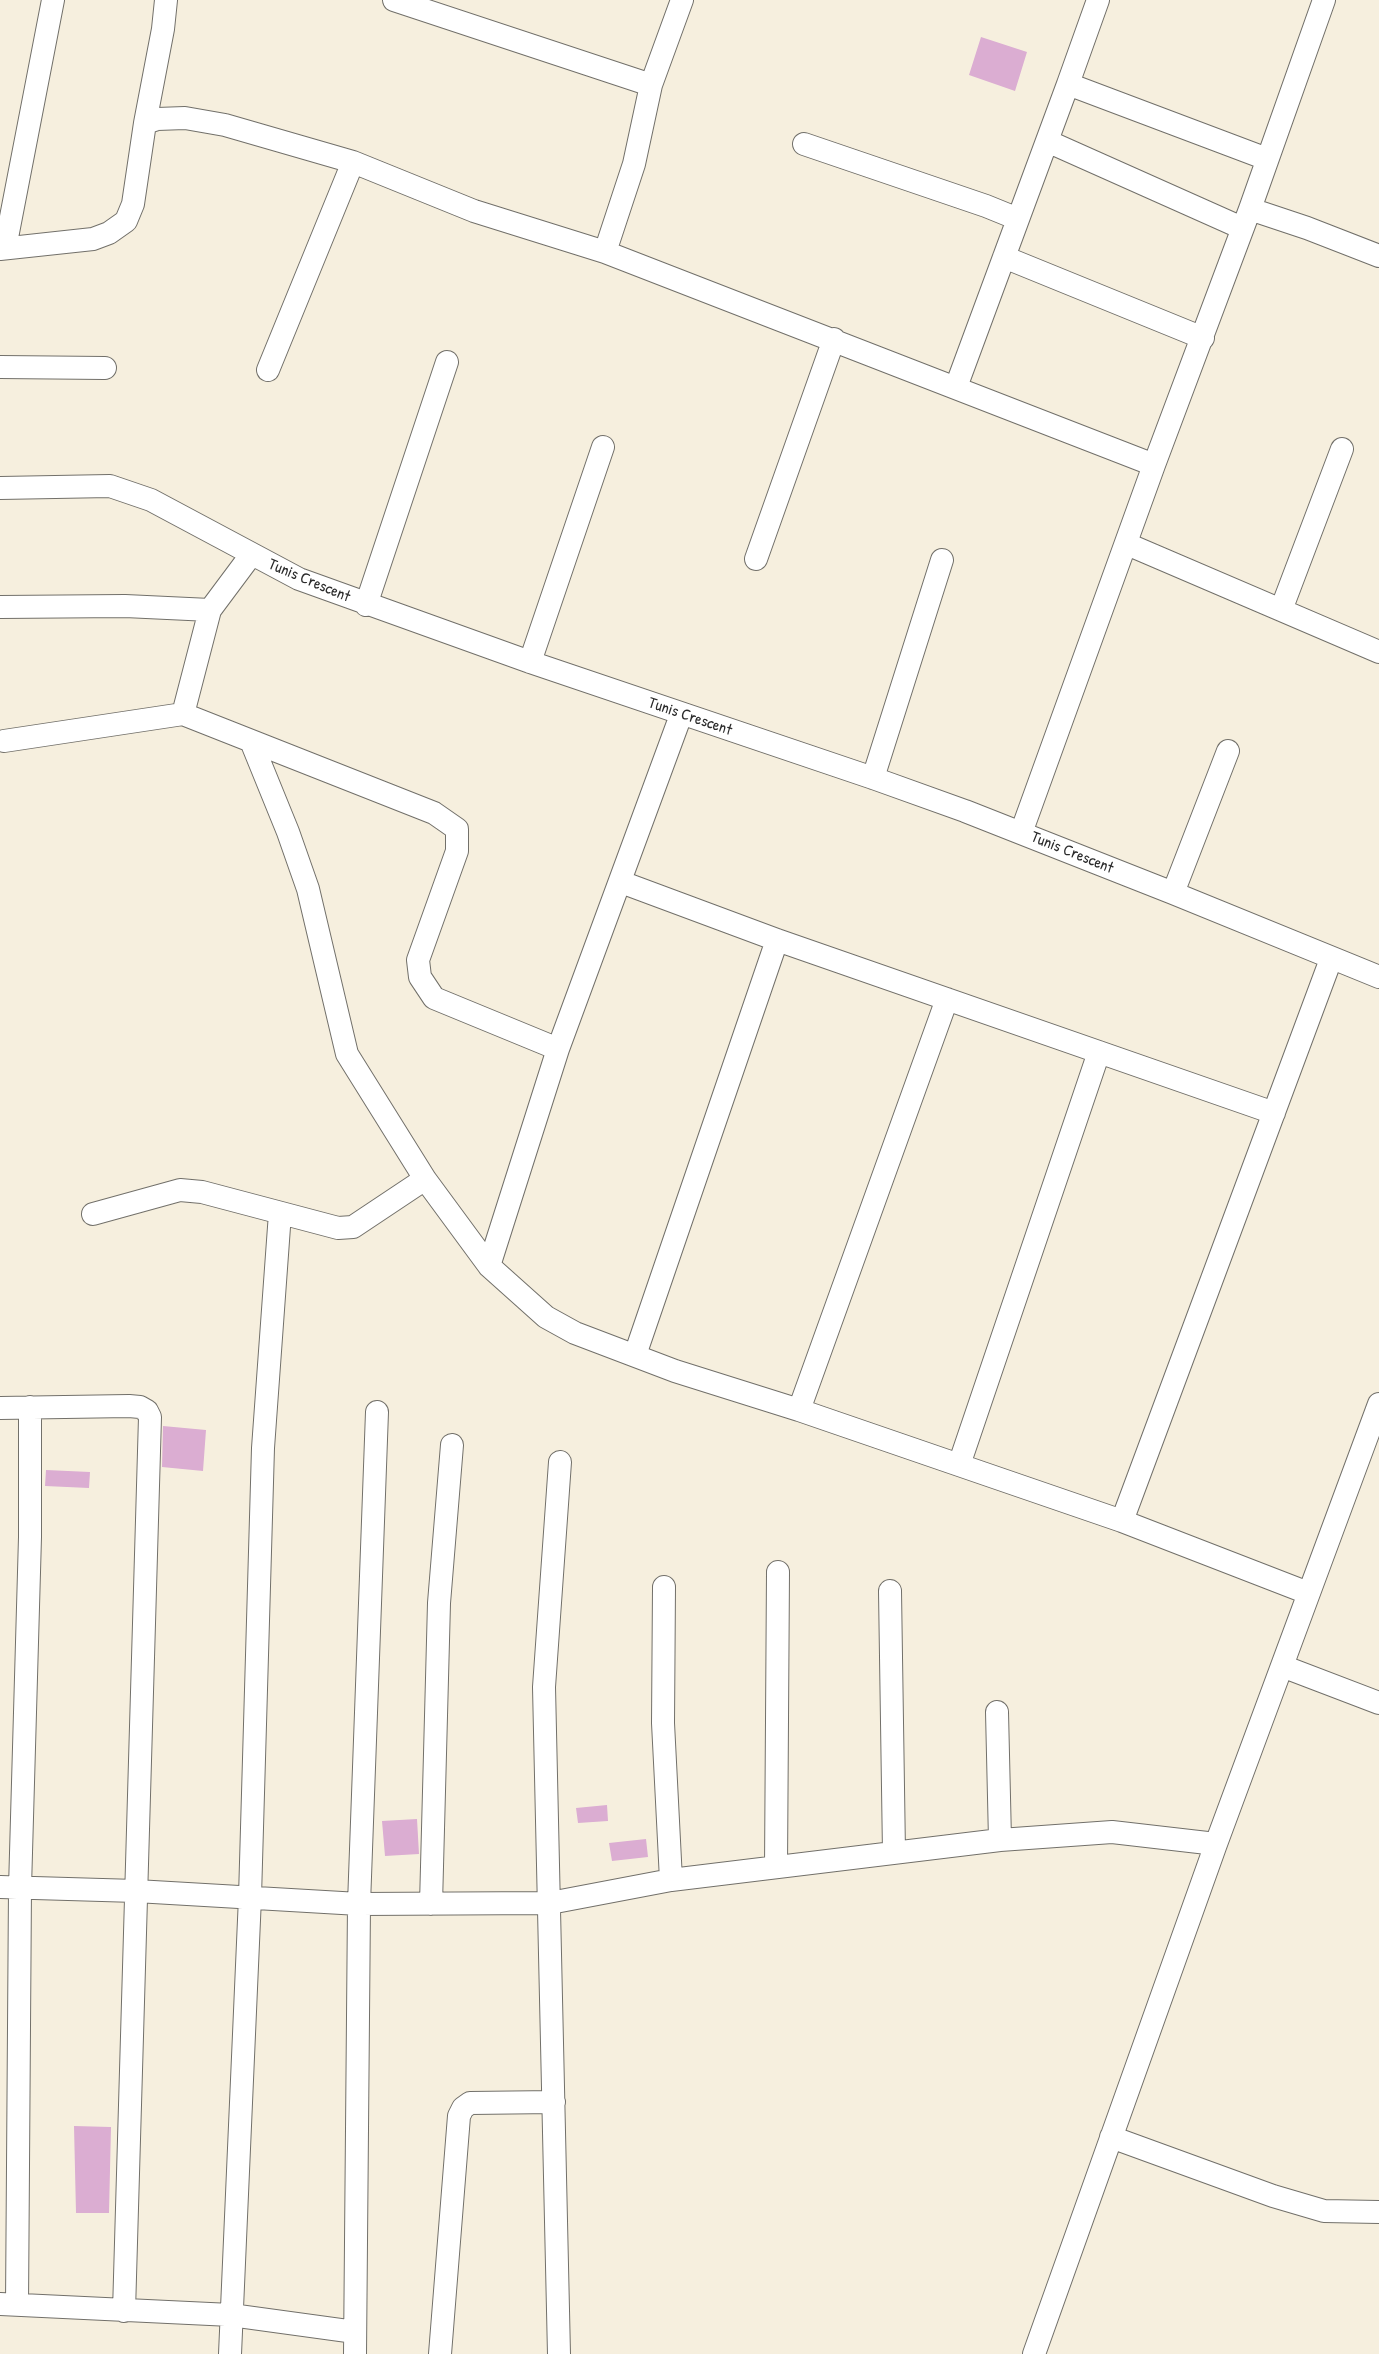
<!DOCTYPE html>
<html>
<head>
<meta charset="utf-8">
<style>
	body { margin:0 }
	canvas { display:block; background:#f6efde }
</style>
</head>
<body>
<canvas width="1379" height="2354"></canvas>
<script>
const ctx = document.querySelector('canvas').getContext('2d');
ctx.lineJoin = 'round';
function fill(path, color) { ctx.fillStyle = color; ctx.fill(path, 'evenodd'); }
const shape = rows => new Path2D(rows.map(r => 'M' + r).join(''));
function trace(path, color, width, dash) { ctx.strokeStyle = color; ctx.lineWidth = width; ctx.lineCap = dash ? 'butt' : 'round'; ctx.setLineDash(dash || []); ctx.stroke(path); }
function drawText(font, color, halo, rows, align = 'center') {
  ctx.font = font + ' "Patrick Hand",sans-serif'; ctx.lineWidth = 4.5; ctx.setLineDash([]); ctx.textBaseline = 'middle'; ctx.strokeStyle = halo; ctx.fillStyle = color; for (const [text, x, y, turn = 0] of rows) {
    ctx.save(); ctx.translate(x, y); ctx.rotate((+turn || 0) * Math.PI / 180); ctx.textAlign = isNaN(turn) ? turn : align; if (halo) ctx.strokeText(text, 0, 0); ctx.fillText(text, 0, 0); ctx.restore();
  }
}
fill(shape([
	[981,37,1027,52,1015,91,969,75],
	[163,1426,206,1430,203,1471,162,1467],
	[46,1470,90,1472,89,1488,45,1486],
	[607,1805,608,1821,578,1823,576,1808],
	[417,1819,419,1854,385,1856,382,1821],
	[646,1839,648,1857,612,1861,609,1843],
	[74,2126,111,2127,109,2213,76,2213]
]), '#dbadd2');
const street = shape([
	[394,0,651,85],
	[1068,84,1098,0],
	[145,123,163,29,166,0],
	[1047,141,1242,228],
	[804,144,986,206,1018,219],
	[1250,209,1307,228,1379,256],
	[5,248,53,0],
	[0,249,93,239,109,233,126,221,133,204,145,123,157,119,185,118,225,125,353,162,474,211,605,252,1154,465],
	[605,252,634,164,651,85,682,0],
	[1004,257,1203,338],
	[0,367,105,368],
	[268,370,353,162],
	[956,387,1068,84,1267,159],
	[0,488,110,486,151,500,299,579,530,662,873,778,965,811,1173,893,1379,977],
	[1127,544,1379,652],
	[756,559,834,339],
	[366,605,447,362],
	[0,607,125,606,210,610],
	[1281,610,1342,449],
	[530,662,603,447],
	[183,714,210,610,251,555],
	[4,741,183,714,434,813,457,829,457,851,418,960,420,977,434,998,558,1049],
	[251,741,288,832,308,889,347,1054,425,1179,489,1266,546,1317,575,1333,675,1371,799,1410,1122,1521,1308,1593],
	[873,778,942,560],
	[1021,833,1154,465,1250,209,1324,0],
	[621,882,777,940,1274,1113],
	[1173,893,1228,751],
	[93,1214,180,1190,202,1192,338,1228,353,1227,425,1179],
	[489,1266,558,1049,681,715],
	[635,1355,777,940],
	[0,1408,129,1406,140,1407,147,1411,150,1417,124,2311],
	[799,1410,947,999],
	[959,1465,1099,1052],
	[1122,1521,1331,959],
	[664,1587,663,1723,671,1880],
	[890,1591,894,1853],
	[1282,1666,1379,1703],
	[997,1712,1000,1840],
	[776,1867,778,1572],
	[0,1887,136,1891,359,1904,550,1903,671,1880,1000,1840,1112,1832,1216,1844],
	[431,1904,439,1603,452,1445],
	[1111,2137,1273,2196,1324,2211,1379,2212],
	[0,2304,231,2315,355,2332],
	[17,2304,20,1888,30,1537,30,1407],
	[230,2354,250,1897,263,1448,280,1213],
	[355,2354,359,1904,377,1412],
	[440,2354,459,2116,463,2108,470,2103,554,2102],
	[559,2354,544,1687,560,1462],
	[1034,2354,1216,1844,1379,1404]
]);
trace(street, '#72706a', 24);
trace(street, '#fff', 22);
drawText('16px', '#2b2b2b', '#fff', [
	["Tunis Crescent",309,581,23],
	["Tunis Crescent",690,717,19],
	["Tunis Crescent",1072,853,22]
]);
</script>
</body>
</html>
